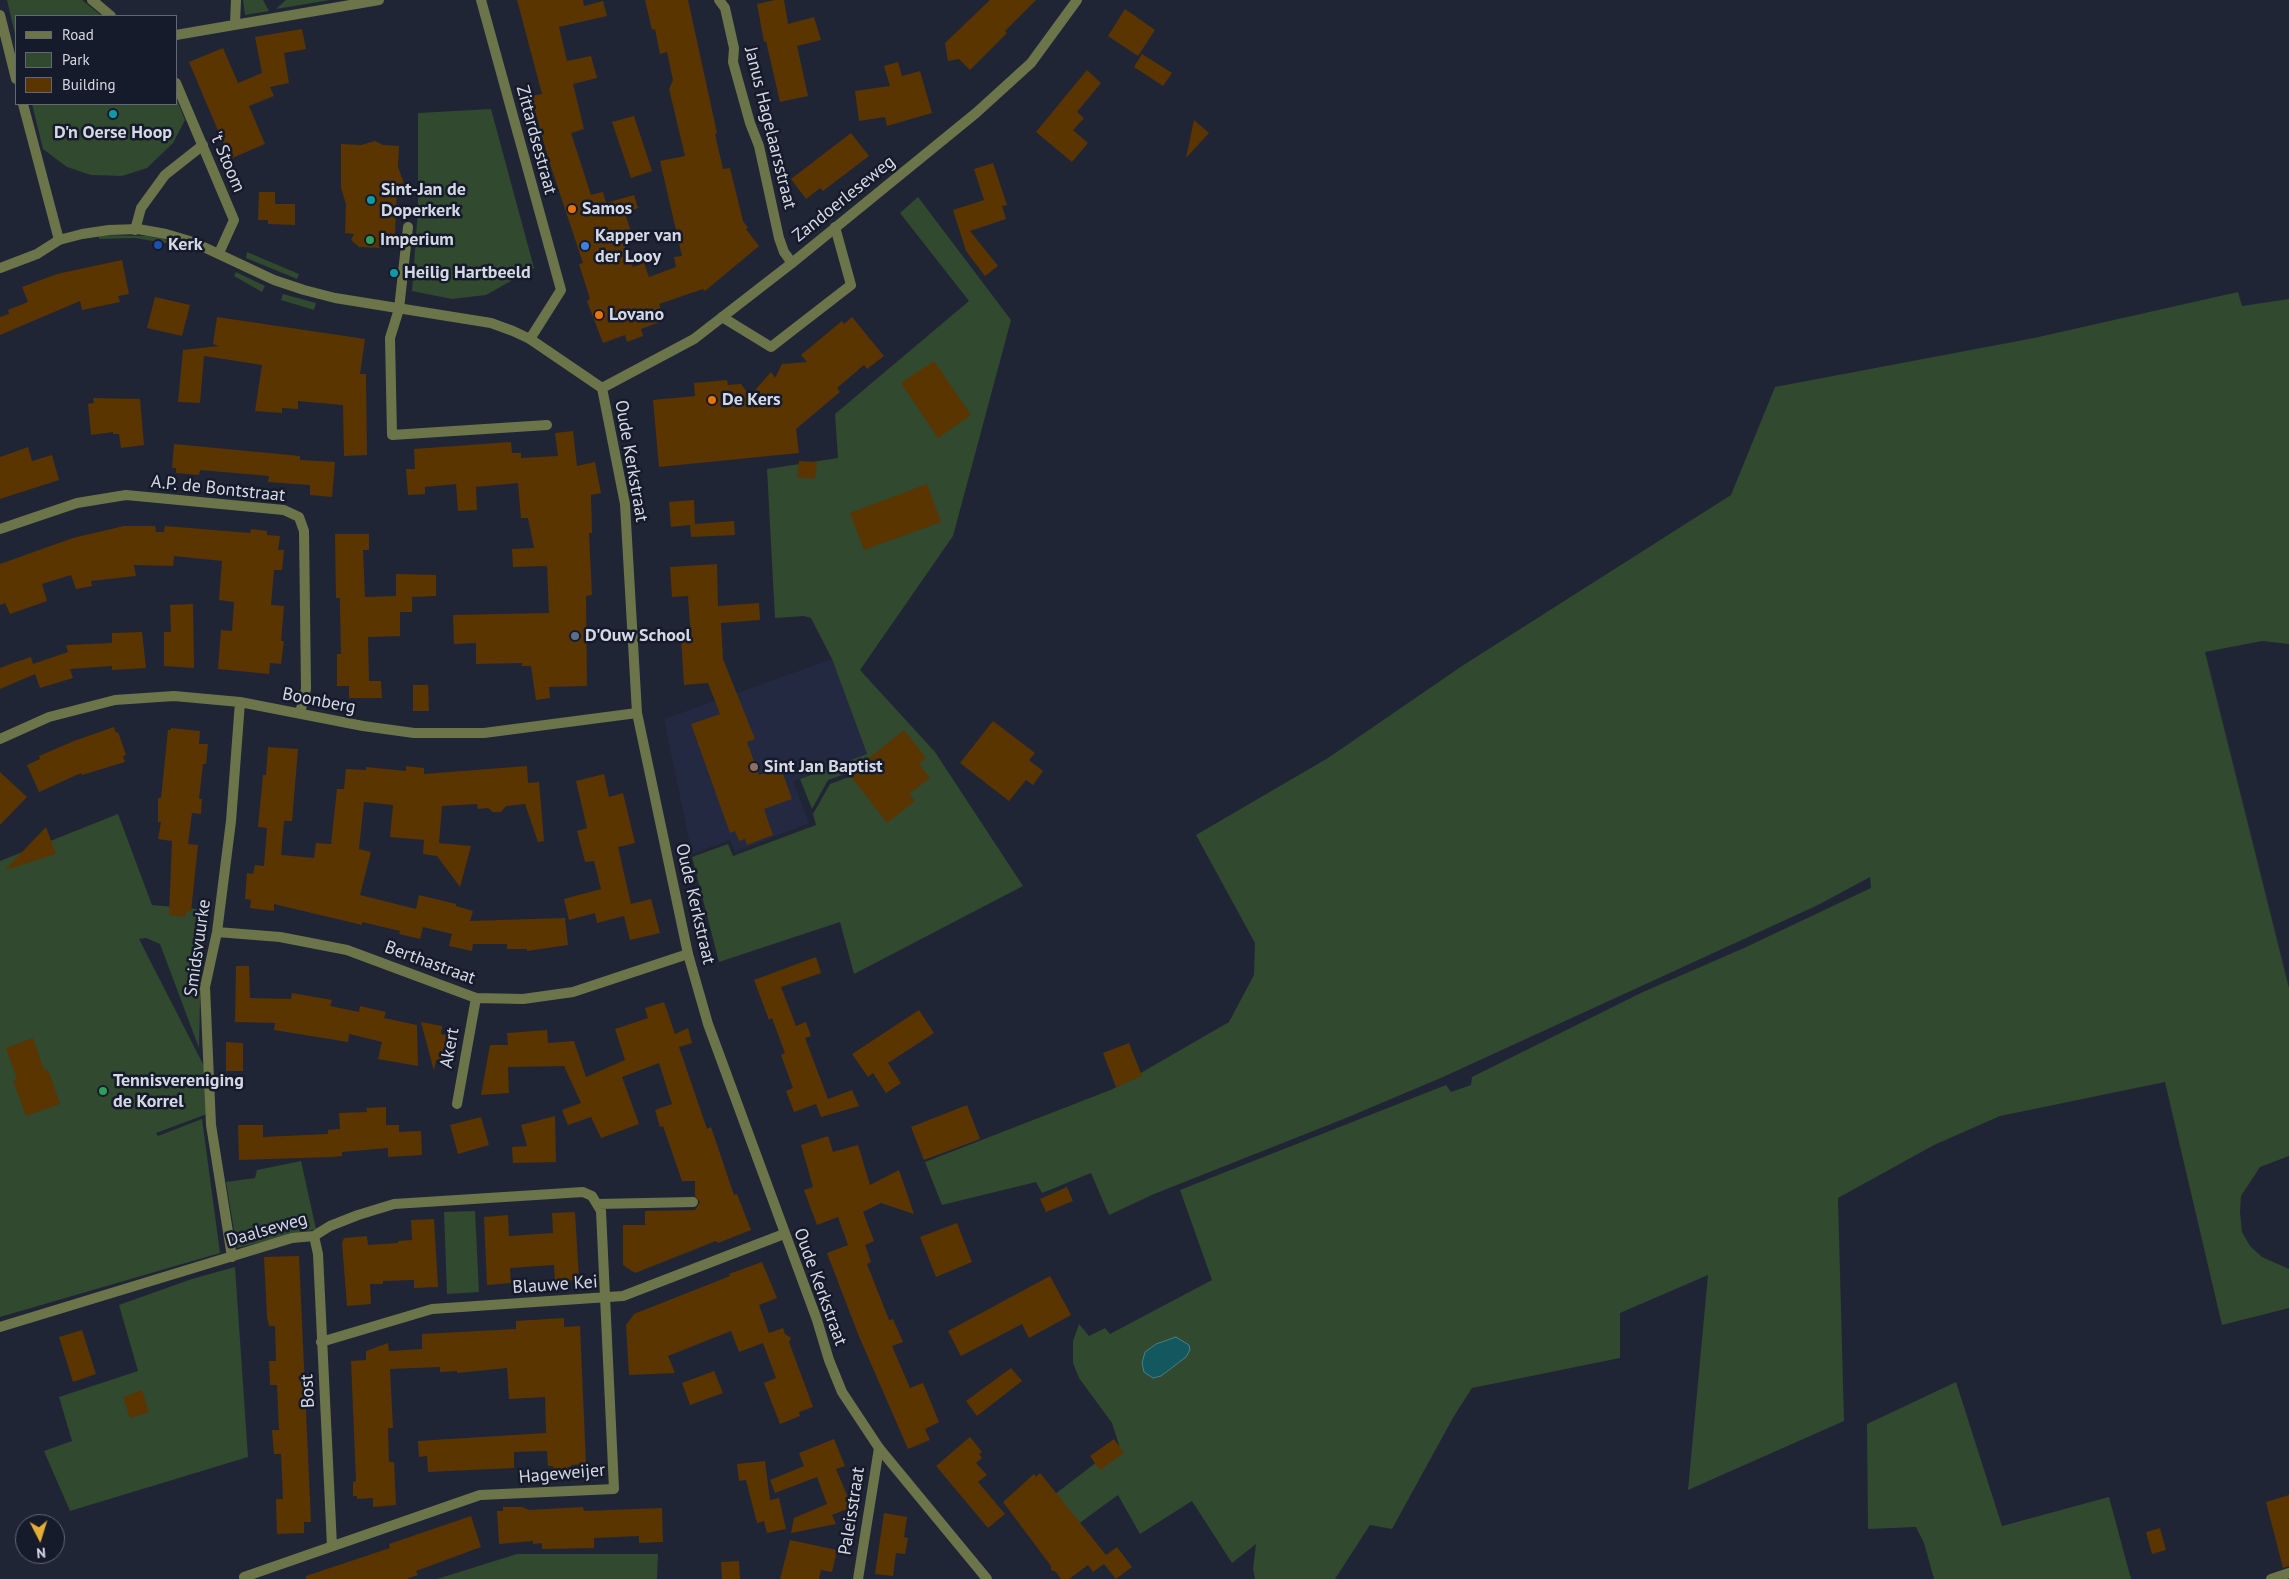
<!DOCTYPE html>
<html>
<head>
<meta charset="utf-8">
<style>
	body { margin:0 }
	#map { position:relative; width:2289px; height:1579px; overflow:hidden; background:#202535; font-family:"PT Sans",sans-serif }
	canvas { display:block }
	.legend { position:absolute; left:15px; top:15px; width:162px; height:90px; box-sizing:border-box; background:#161b2b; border:1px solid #626775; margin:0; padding:6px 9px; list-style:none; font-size:15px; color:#d5d9e4 }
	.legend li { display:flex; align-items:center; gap:10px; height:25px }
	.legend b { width:25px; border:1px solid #626775 }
	.north { position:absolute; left:15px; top:1514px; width:50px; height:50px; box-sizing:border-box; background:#161b2b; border:1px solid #626775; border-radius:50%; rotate:175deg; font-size:14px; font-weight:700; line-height:20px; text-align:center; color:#d5d9e4 }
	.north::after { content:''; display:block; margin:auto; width:18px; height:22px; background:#e5ad35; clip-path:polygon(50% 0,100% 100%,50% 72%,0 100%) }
</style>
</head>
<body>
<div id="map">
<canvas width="2289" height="1579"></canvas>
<ul class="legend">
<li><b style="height:6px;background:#6c754a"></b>Road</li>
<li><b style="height:14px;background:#30492f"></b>Park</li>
<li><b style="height:14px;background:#5a3500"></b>Building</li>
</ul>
<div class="north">N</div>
</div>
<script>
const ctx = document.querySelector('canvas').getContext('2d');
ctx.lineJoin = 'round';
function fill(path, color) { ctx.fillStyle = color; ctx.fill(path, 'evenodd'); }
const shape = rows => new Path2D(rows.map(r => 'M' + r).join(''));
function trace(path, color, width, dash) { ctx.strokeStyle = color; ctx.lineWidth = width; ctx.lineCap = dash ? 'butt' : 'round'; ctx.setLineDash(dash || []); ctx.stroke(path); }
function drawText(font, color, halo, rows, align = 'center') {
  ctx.font = font + ' "PT Sans",sans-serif'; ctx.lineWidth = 5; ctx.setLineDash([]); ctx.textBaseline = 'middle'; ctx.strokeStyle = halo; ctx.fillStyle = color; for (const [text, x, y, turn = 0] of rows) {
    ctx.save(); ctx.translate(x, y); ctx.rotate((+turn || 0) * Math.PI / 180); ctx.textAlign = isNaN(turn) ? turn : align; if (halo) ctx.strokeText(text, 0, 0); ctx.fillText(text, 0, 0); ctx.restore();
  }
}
fill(shape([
	[832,659,867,755,793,781,809,823,735,852,730,840,692,854,664,719]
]), '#232940');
fill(shape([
	[7,0,82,0,102,16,16,16,16,38],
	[243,0,263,0,269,11,245,15],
	[286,0,330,0,276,9],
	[176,98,185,120,173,143,147,168,122,176,91,175,67,167,43,149,32,104,176,104],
	[491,109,534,268,486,295,452,299,412,291,418,209,418,113],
	[918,197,1011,320,953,536,860,670,935,752,1023,886,854,974,840,922,719,962,692,857,728,844,733,856,816,825,813,814,830,784,873,768,871,765,828,780,812,809,800,779,867,754,832,659,811,618,804,616,775,618,767,469,838,458,835,414,969,301,900,213],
	[99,235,147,236,164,239,196,249,195,253,177,245,135,238,99,239],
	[247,252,299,274,297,279,246,258],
	[236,272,265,286,262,292,234,276],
	[2238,292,2242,306,2289,299,2289,644,2262,641,2205,652,2289,988,2289,1156,2260,1167,2241,1196,2240,1212,2242,1232,2250,1246,2262,1257,2289,1269,2289,1308,2222,1325,2165,1082,2000,1116,1934,1145,1838,1198,1844,1421,1688,1490,1708,1275,1620,1313,1620,1358,1472,1388,1454,1416,1392,1529,1370,1525,1335,1579,1255,1579,1253,1569,1256,1544,1232,1563,1192,1501,1140,1534,1118,1495,1044,1549,1020,1521,1119,1445,1112,1423,1079,1378,1073,1363,1073,1341,1079,1324,1089,1336,1105,1328,1110,1334,1212,1280,1180,1190,1446,1085,1451,1092,1471,1085,1472,1077,1643,992,1744,948,1871,888,1870,877,1818,905,1443,1077,1346,1118,1154,1194,1109,1215,1091,1173,1042,1193,1036,1182,942,1205,925,1162,1113,1089,1229,1022,1254,975,1255,943,1196,835,1328,758,1462,666,1731,495,1775,387,2034,338],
	[283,294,316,303,314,310,281,300],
	[118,814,152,905,207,910,200,999,199,1048,160,944,146,938,139,939,205,1068,207,1114,156,1133,158,1136,202,1119,220,1253,0,1317,0,861],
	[301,1161,316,1229,237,1248,226,1182,255,1178,257,1170],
	[475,1211,479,1292,447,1294,444,1212],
	[235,1267,248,1457,70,1511,44,1451,72,1441,59,1397,138,1371,119,1305,192,1279],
	[1956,1382,2002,1526,2109,1497,2131,1579,1934,1579,1924,1543,1916,1527,1868,1529,1867,1424],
	[517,1554,658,1554,657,1579,437,1579]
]), '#30492f');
const water = shape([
	[1176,1337,1189,1345,1190,1350,1186,1357,1161,1376,1153,1378,1144,1372,1142,1363,1145,1352,1156,1344,1176,1337]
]);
fill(water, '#13575f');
trace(water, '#4d7e87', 1);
fill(shape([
	[517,0,583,0,584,6,603,1,607,16,559,27,567,61,591,56,597,78,573,84,584,129,571,133,591,195,603,192,606,203,634,195,638,208,625,213,631,232,621,235,633,267,644,263,649,277,676,267,674,257,682,256,660,161,685,156,669,89,673,80,667,52,660,54,655,29,652,30,645,0,688,0,717,133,715,134,723,169,730,168,743,221,748,228,746,229,759,246,705,291,703,289,659,304,665,320,641,329,643,336,627,342,625,335,603,343,587,301,590,299,579,264,583,263,549,161,531,96,542,94],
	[775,0,784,0,788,24,814,17,821,40,797,46,808,96,780,102,766,41,764,42,757,4],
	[990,0,1036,0,1005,31,1007,33,970,70,959,59,948,61,945,43],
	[1125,9,1155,30,1138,56,1108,36],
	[302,29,306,49,284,53,289,83,270,87,274,96,249,106,265,144,230,159,189,62,223,48,238,83,262,73,255,37],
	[1142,54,1172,73,1163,86,1134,67],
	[898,62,902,76,920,71,932,113,887,126,885,117,859,121,855,91,890,86,884,66],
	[1087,70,1101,83,1077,112,1084,118,1073,130,1088,143,1072,162,1036,132],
	[634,116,652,171,631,178,612,122],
	[1194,120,1209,133,1186,158],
	[851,133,869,156,823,191,820,188,806,199,791,179],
	[375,141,383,145,399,146,398,167,407,192,397,188,395,234,392,234,393,245,385,243,382,244,381,248,359,247,351,240,354,234,345,233,346,204,341,188,341,144,361,145],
	[993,163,1007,205,1002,206,1006,219,970,231,998,266,985,276,966,251,953,210,984,200,974,169],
	[259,192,275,192,275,204,295,204,295,225,268,224,268,220,258,220],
	[122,260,129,294,118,296,120,302,82,310,80,301,0,335,0,317,9,314,8,310,28,302,22,287,57,274],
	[155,297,190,305,182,336,147,328],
	[217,317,365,339,360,374,366,374,367,455,344,456,343,405,298,401,298,409,282,408,282,413,255,411,262,365,204,356,200,403,178,402,183,350,219,346,213,344],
	[852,317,884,356,867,369,864,365,837,388,840,392,796,429,799,453,659,467,653,400,695,396,694,383,727,380,728,385,741,384,750,396,771,372,775,378,782,364,807,362,801,355,842,321,844,324],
	[934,361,971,415,938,438,901,383],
	[93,398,140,399,144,445,121,448,119,434,113,434,113,432,91,435,88,404,94,403],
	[573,431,577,466,595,462,601,493,591,495,592,533,589,533,592,595,586,596,587,686,549,687,550,698,536,700,531,666,522,666,522,663,476,664,476,643,454,644,453,615,549,613,547,566,513,567,512,549,534,548,528,518,521,518,518,483,476,487,477,510,458,511,456,484,425,487,425,494,408,495,406,469,415,469,414,449,511,442,512,453,521,453,521,458,558,456,555,433],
	[174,444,300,456,300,460,335,462,332,497,310,495,310,485,268,482,269,476,200,470,199,475,176,473,176,468,172,468],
	[28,447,32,461,52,455,59,480,0,499,0,457],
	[799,461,817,462,815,479,797,477],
	[927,484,941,522,864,550,850,513],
	[694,500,695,524,734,521,735,535,691,537,690,525,671,527,669,502],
	[124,526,155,526,156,532,164,532,165,526,250,533,251,529,267,531,267,535,280,536,278,550,284,550,282,570,274,570,271,605,284,606,281,641,284,641,281,664,270,663,269,674,218,669,221,630,232,631,234,602,219,600,222,561,174,556,173,566,134,565,136,576,91,581,92,586,76,589,71,575,42,584,47,601,10,614,5,603,0,605,0,564,73,538],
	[335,534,369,534,369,550,363,550,365,597,396,596,396,574,436,575,436,596,412,597,412,612,400,612,400,636,368,637,369,681,381,681,382,698,349,698,349,686,337,686,337,654,341,654,340,612,340,598,336,598],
	[717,564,718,606,759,603,760,620,721,623,723,659,755,739,747,742,759,775,781,768,792,799,764,809,773,835,747,845,745,839,739,841,735,831,730,833,691,724,720,714,708,683,684,685,681,639,691,638,688,596,672,597,670,567],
	[193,604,194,668,164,666,164,632,171,632,170,605],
	[142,632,146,668,112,670,112,666,70,669,73,678,40,688,35,674,0,689,0,668,16,662,31,657,33,664,68,652,66,645,112,643,112,633],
	[413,685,428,685,429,711,413,711],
	[993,721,1035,753,1029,760,1043,771,1033,785,1026,780,1009,801,960,763],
	[114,727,116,733,118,732,126,755,123,756,125,762,82,775,81,773,39,792,27,765,40,759,39,756,74,741],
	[171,728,200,731,199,744,208,744,206,764,203,764,199,799,202,799,201,814,192,813,188,844,198,845,191,912,186,911,185,917,169,915,172,841,158,839,161,822,158,822,158,798,161,798,168,730,171,730],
	[904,730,926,758,919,764,930,778,909,794,915,801,887,823,849,774],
	[268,747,298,749,292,821,284,821,281,855,314,858,316,843,331,844,337,789,344,789,346,769,366,770,366,767,406,771,406,766,424,768,424,774,527,766,528,783,539,782,544,841,538,842,525,804,506,806,501,812,493,812,488,808,478,809,477,804,442,806,439,843,471,846,460,887,437,856,423,854,424,840,390,837,393,805,364,802,359,849,371,852,360,895,416,909,419,895,456,904,456,906,473,911,470,921,565,918,568,945,527,951,527,949,507,949,507,944,473,944,472,951,449,946,452,934,423,927,420,939,399,934,400,931,362,922,362,925,274,904,274,911,250,908,251,900,245,899,247,873,253,874,255,865,264,866,267,828,258,827,263,775,266,775],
	[0,772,27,797,0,825],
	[604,774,609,797,623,793,635,843,618,847,631,904,651,899,660,933,630,940,624,916,597,923,595,913,569,920,564,899,601,889,594,861,585,862,577,831,587,828,576,781],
	[46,827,56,854,5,870],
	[816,957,821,973,781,987,796,1026,806,1022,811,1036,805,1038,828,1099,852,1090,859,1106,821,1117,816,1104,794,1112,786,1091,793,1088,781,1055,785,1053,772,1018,769,1020,754,980],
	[236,966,249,966,250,998,291,999,292,993,332,1000,330,1006,359,1012,360,1006,386,1012,384,1018,417,1025,418,1066,378,1059,382,1042,366,1038,349,1034,348,1042,274,1030,275,1023,235,1022],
	[664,1002,675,1034,688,1028,692,1043,679,1047,707,1129,711,1127,734,1195,737,1194,751,1230,718,1243,716,1241,635,1273,623,1265,623,1225,645,1225,645,1211,695,1210,700,1202,695,1196,695,1181,682,1181,663,1126,660,1127,655,1110,672,1104,659,1063,622,1077,639,1124,601,1138,591,1117,568,1125,562,1110,581,1103,564,1066,508,1067,509,1093,481,1095,490,1045,508,1045,507,1033,547,1030,548,1043,574,1041,586,1077,625,1060,615,1029,648,1018,645,1008],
	[919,1010,934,1033,888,1063,901,1083,886,1093,873,1073,868,1077,852,1054],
	[421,1022,442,1026,441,1034,447,1035,443,1061,436,1060,434,1071],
	[33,1038,44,1070,48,1069,60,1104,26,1116,13,1081,17,1079,6,1048],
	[226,1042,243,1043,243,1071,226,1071],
	[1129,1043,1142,1076,1116,1087,1103,1053],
	[967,1105,980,1139,924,1160,911,1127],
	[386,1107,386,1125,399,1125,399,1132,421,1131,422,1155,388,1157,388,1148,342,1152,342,1156,331,1157,239,1160,238,1125,263,1125,263,1137,328,1134,328,1130,340,1129,339,1113,367,1112,366,1108],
	[555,1116,556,1162,513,1163,512,1147,527,1146,521,1125],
	[481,1117,489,1145,458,1154,450,1125],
	[828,1136,833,1152,858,1145,870,1185,899,1170,914,1214,881,1203,863,1212,874,1241,865,1245,871,1262,867,1264,889,1320,893,1319,903,1342,892,1346,910,1388,923,1383,939,1422,925,1429,930,1440,908,1449,858,1334,827,1253,848,1245,838,1217,817,1225,804,1190,813,1187,801,1145],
	[1067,1187,1073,1201,1046,1212,1040,1199],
	[575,1212,579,1280,555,1281,554,1265,510,1268,511,1283,487,1285,484,1217,508,1215,509,1236,553,1233,552,1213],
	[434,1219,438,1287,414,1288,414,1280,383,1281,383,1284,370,1284,371,1304,347,1306,342,1243,344,1238,367,1236,368,1245,398,1243,398,1241,412,1240,411,1220],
	[957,1223,972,1262,936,1277,920,1237],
	[299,1256,311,1522,304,1522,304,1533,277,1534,276,1499,283,1499,281,1454,274,1454,272,1430,279,1430,277,1385,270,1385,269,1361,276,1361,275,1326,269,1326,267,1316,264,1257],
	[762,1262,777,1298,759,1305,769,1333,783,1328,785,1334,791,1338,789,1342,813,1407,799,1412,800,1416,780,1424,764,1383,776,1378,763,1343,739,1352,731,1331,668,1356,675,1373,629,1375,626,1325,634,1314,730,1276,729,1274],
	[1050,1276,1071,1315,1029,1338,1022,1324,961,1356,948,1331],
	[564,1318,564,1327,580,1326,586,1464,571,1465,571,1474,553,1475,553,1466,548,1466,547,1451,514,1452,514,1468,428,1472,427,1456,419,1457,418,1441,546,1433,545,1397,509,1399,507,1368,457,1373,457,1371,440,1372,440,1367,390,1369,393,1428,388,1428,389,1462,394,1462,396,1505,373,1507,373,1498,357,1499,357,1496,353,1496,353,1482,356,1481,351,1361,366,1360,366,1351,388,1343,389,1351,422,1349,422,1334,516,1329,516,1321],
	[82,1330,96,1374,73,1382,59,1337],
	[1011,1368,1022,1381,977,1416,966,1401],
	[714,1371,723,1393,690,1405,682,1383],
	[142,1390,149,1412,130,1418,123,1397],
	[970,1437,982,1452,979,1454,982,1458,976,1463,987,1475,978,1482,1005,1514,988,1528,936,1466],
	[834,1439,845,1466,836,1469,852,1507,832,1515,836,1524,791,1533,794,1518,827,1504,817,1477,775,1493,770,1480,804,1466,799,1453],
	[1114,1439,1124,1453,1100,1470,1090,1456],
	[765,1461,770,1500,779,1498,786,1529,767,1533,764,1521,757,1523,746,1480,739,1481,737,1464],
	[1040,1473,1106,1555,1117,1547,1132,1567,1116,1579,1104,1564,1093,1572,1088,1565,1069,1579,1061,1579,1056,1572,1051,1570,1051,1566,1003,1502,1034,1474,1036,1477],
	[2289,1495,2289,1566,2283,1568,2266,1502],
	[503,1507,522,1507,529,1510,583,1507,584,1511,662,1508,663,1542,639,1543,639,1536,594,1538,594,1548,542,1549,542,1543,533,1544,533,1541,499,1544,497,1511,503,1511],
	[884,1513,907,1517,904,1537,908,1538,905,1554,896,1553,893,1576,875,1574],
	[471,1516,481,1547,416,1571,418,1575,406,1579,306,1579,306,1576,390,1548,389,1544],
	[2160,1528,2166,1550,2152,1554,2146,1532],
	[790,1540,837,1550,832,1572,821,1570,819,1579,780,1579],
	[739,1561,740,1579,722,1579,721,1562]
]), '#5a3500');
trace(shape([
	[399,309,408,227],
	[722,317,771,347,851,285,835,227]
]), '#6c754a', 10);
trace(shape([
	[92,0,111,16],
	[481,0,561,290,530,339],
	[719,0,725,8,734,48,733,62,750,123,759,146,779,238,784,252,792,263],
	[235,24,236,0],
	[176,35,379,0],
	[176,83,234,220,219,253],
	[135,230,141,208,165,175,203,145],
	[0,268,37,254,59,240],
	[399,309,390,338,392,435,547,425],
	[0,529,77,503,126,495,284,510,299,517,304,531,306,689,300,713],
	[0,739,49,717,115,700,174,696,240,702,363,726,414,733,484,733,637,713],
	[217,932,280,937,347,950,476,998,523,999,573,992,688,954],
	[457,1104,476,998],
	[598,1204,693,1202],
	[314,1236,318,1254,332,1546],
	[232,1257,211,1125,205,987,217,932,231,821,240,702],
	[0,1327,292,1238,314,1236,330,1226,358,1215,394,1204,583,1192,592,1196,601,1211,614,1489,480,1495,244,1577],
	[321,1342,432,1309,623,1296,784,1234],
	[858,1579,879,1448],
	[2271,1579,2289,1573]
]), '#6c754a', 10);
trace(shape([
	[0,15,16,79],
	[23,104,59,240,82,234,109,230,138,229,166,234,193,242,274,280,304,290,335,298,491,323,513,331,530,339,602,388,625,504,637,713,688,954,708,1024,817,1320,829,1360,842,1392,879,1448,987,1579],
	[602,388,694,339,792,263,976,113,1031,63,1077,0]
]), '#6c754a', 10);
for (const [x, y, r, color] of [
	[113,114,5,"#0f9aa8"],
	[371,200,5,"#0f9aa8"],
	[572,209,5,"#e8710a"],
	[370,240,5,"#2e9e5b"],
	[158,245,5,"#1a4fb4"],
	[585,246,5,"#3f7fe0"],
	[394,273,5,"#0f9aa8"],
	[599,315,5,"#e8710a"],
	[712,400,5,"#e8710a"],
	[575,636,5,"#5c6f8a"],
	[754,767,5,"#8d6e63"],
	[103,1091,5,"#2e9e5b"]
]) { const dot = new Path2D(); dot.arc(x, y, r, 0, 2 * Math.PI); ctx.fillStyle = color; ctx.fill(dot); trace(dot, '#161b2b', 2); }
drawText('18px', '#d5d9e4', '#161b2b', [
	["Janus Hagelaarsstraat",770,128,76],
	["Zittardsestraat",536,140,75],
	["'t Stoom",227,162,67],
	["Zandoerleseweg",844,199,-39],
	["Oude Kerkstraat",631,461,80],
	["A.P. de Bontstraat",218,489,6],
	["Boonberg",319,701,11],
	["Oude Kerkstraat",695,904,77],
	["Smidsvuurke",198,948,-82],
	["Berthastraat",430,963,20],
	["Akert",450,1048,-80],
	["Daalseweg",267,1230,-16],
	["Blauwe Kei",555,1285,-4],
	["Oude Kerkstraat",820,1287,70],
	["Bost",308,1391,-93],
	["Hageweijer",562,1474,-5],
	["Paleisstraat",852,1511,-81]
]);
drawText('bold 18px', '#d5d9e4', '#161b2b', [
	["D'n Oerse Hoop",113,133,"center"],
	["Sint-Jan de",381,190],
	["Doperkerk",381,211],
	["Samos",582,209],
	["Kapper van",595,236],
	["der Looy",595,257],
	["Imperium",380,240],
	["Kerk",168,245],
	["Heilig Hartbeeld",404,273],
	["Lovano",609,315],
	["De Kers",722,400],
	["D'Ouw School",585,636],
	["Sint Jan Baptist",764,767],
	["Tennisvereniging",113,1081],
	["de Korrel",113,1102]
], 'left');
</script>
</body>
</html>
